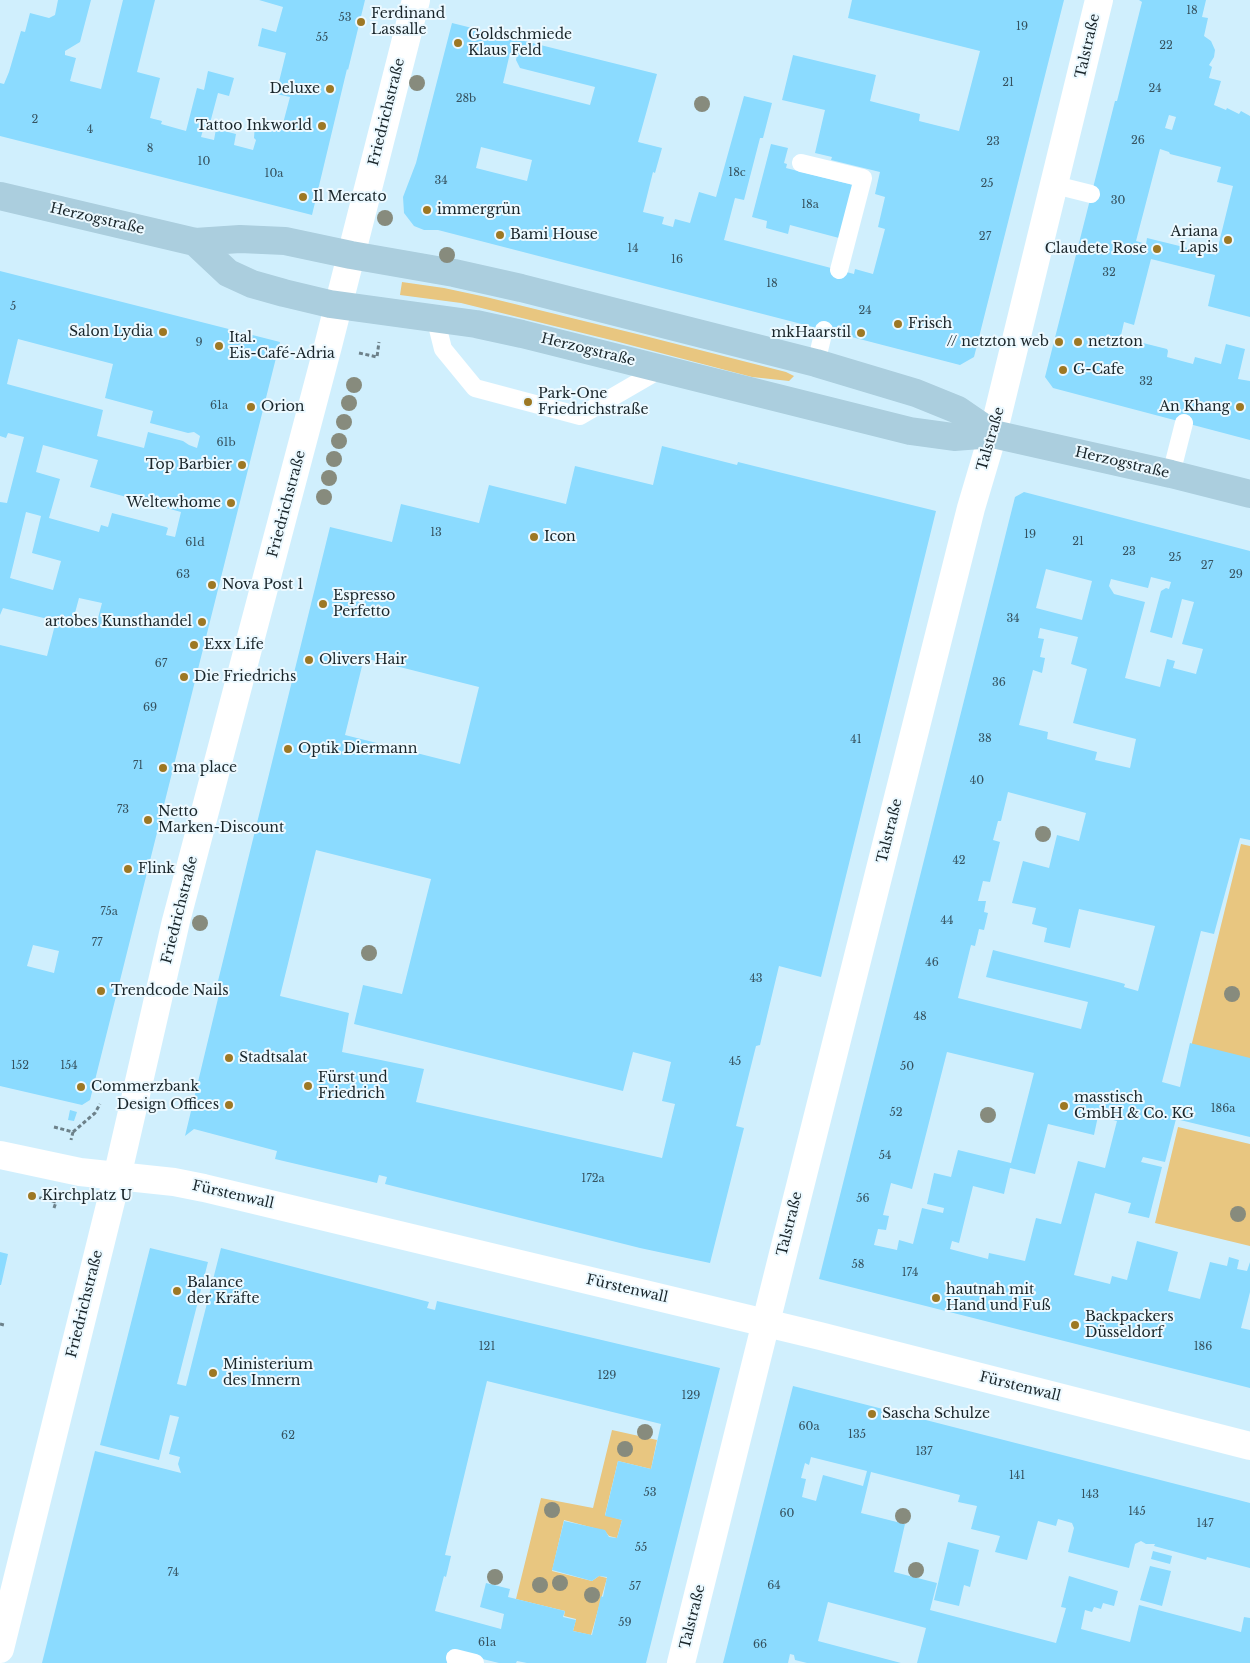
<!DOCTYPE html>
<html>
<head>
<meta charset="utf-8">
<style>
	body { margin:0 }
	canvas { display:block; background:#d0effd }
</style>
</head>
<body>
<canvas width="1250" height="1663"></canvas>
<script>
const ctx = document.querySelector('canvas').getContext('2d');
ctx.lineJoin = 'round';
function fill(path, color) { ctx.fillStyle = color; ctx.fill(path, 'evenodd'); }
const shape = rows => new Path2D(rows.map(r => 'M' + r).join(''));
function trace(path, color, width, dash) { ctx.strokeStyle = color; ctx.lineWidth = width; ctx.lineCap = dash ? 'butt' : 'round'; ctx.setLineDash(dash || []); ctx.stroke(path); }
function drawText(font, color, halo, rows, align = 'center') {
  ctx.font = font + ' "Libre Baskerville",serif'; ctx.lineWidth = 4; ctx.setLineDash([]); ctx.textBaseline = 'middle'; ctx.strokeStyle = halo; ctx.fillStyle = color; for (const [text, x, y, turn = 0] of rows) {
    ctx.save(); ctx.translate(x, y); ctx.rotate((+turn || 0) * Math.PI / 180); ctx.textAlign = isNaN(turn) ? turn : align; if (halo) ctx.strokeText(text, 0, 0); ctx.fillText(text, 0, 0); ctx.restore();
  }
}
fill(shape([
	[402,282,444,288,486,297,641,335,786,372,794,376,789,381,752,377,615,341,461,303,400,295],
	[1241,844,1250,846,1250,1061,1191,1047],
	[1178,1127,1250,1144,1250,1246,1155,1223],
	[612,1430,657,1440,651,1469,618,1461,605,1515,622,1520,617,1538,609,1536,605,1531,564,1520,552,1571,592,1581,599,1576,607,1578,591,1635,573,1631,576,1619,564,1616,565,1611,516,1599,541,1498,593,1508]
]), '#e8c680');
fill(shape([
	[58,0,91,0,80,42,65,51,65,55,76,58,70,81,101,89,123,0,155,0,137,72,160,78,150,118,162,121,161,124,186,131,197,88,204,90,208,71,234,78,229,96,218,93,209,127,203,130,201,137,214,140,216,129,236,134,234,145,253,150,256,140,254,138,255,124,281,131,290,97,276,94,286,53,258,46,262,28,276,32,283,7,259,0,365,0,348,70,347,69,312,215,0,136,0,83,4,84,9,72,21,31,25,32,30,13,49,18,55,15],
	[852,0,1064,0,974,357,960,365,438,230,424,230,414,226,404,213,403,197,416,163,452,23,657,74,638,142,662,148,655,173,653,172,643,212,664,217,662,224,673,227,675,219,690,223,699,192,716,197,744,96,772,103,763,138,760,138,744,200,735,198,724,240,854,274,855,269,873,274,885,229,878,227,885,197,875,194,880,172,831,160,832,157,815,153,825,110,782,100,793,55,876,75,870,101,920,114,919,121,959,131,980,51,848,18],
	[510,53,517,55,516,60,520,68,595,87,590,105,503,83],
	[481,147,532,160,527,181,476,168],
	[1139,0,1206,0,1202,17,1208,18,1204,36,1211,41,1215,50,1214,57,1209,65,1212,67,1209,78,1221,81,1214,105,1226,110,1227,108,1239,114,1241,111,1250,116,1250,317,1208,306,1215,275,1151,259,1134,325,1124,322,1119,344,1139,349,1140,344,1143,343,1167,349,1168,351,1167,357,1193,364,1195,357,1221,364,1226,344,1245,349,1238,379,1250,381,1250,440,1053,388,1045,377,1115,101,1117,101,1142,2],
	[1169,115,1176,117,1172,130,1165,128],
	[1160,149,1169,152,1170,154,1221,167,1217,182,1233,186,1216,255,1147,238,1146,244,1136,241],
	[771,144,788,148,784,163,787,164,786,168,853,185,839,238,790,225,788,234,766,228,767,221,752,217],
	[0,271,280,342,90,1100,82,1105,0,1086,0,645,47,656,56,621,3,608,0,615,0,502,7,503,24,437,8,433,6,438,0,436],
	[18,339,113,364,105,398,153,411,150,423,188,433,194,432,200,436,197,448,189,445,183,441,148,432,144,448,97,436,103,410,7,384],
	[43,445,98,460,90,487,181,512,175,537,166,535,168,528,166,527,112,513,108,527,101,525,99,532,49,518,60,479,36,472],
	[26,512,41,516,32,553,61,561,53,590,10,578],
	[79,598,102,603,97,622,91,620,89,628,72,624],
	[33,945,59,951,54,973,27,966],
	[662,446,737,465,738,462,936,511,821,977,779,966,760,1045,756,1046,736,1126,744,1128,710,1263,640,1248,385,1184,387,1177,379,1175,377,1183,275,1159,277,1151,194,1129,185,1136,222,982,218,981,330,527,392,542,401,504,479,523,489,485,566,504,575,466,653,485],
	[364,658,479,687,460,764,345,735],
	[316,850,431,879,402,994,363,985,354,1024,623,1091,633,1052,671,1062,662,1101,675,1104,662,1158,416,1102,424,1069,342,1052,349,1013,280,996],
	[1024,492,1250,551,1250,840,1240,838,1214,934,1201,931,1162,1082,1180,1087,1190,1043,1250,1058,1250,1137,1176,1119,1165,1162,1143,1157,1141,1162,1162,1167,1149,1218,1128,1213,1131,1203,1095,1193,1074,1275,1110,1284,1112,1276,1127,1280,1137,1241,1178,1252,1168,1291,1200,1299,1210,1262,1227,1266,1229,1257,1239,1260,1237,1269,1247,1271,1250,1262,1250,1292,1241,1328,1250,1330,1250,1388,819,1279,1015,497],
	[1046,569,1092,581,1082,620,1036,608],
	[1151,577,1171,582,1169,589,1166,588,1161,591,1150,632,1172,638,1182,599,1194,602,1182,644,1203,649,1196,674,1173,668,1175,661,1167,659,1160,687,1125,678,1145,602,1114,594,1109,586,1111,579,1148,588],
	[1040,628,1078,637,1071,664,1087,669,1073,723,1136,739,1130,768,1095,760,1097,752,1047,739,1048,732,1019,725,1033,670,1042,673,1045,658,1040,657,1044,639,1038,638],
	[1008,792,1086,813,1079,841,1057,835,1049,868,1023,861,1012,903,1036,908,1032,924,1047,928,1044,942,1070,948,1079,909,1155,926,1138,991,1124,987,1125,984,1118,982,993,950,986,977,1088,1002,1081,1029,958,998,971,945,975,946,979,929,984,930,988,913,984,912,986,901,978,901,983,881,990,882,1000,842,993,840,998,821,1001,821],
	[947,1052,1034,1073,1011,1163,958,1150,951,1177,934,1173,927,1204,944,1208,943,1213,922,1208,913,1244,899,1240,897,1250,874,1245,878,1229,886,1230,889,1216,883,1215,891,1183,912,1189],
	[1098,1116,1117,1121,1105,1168,1078,1161,1061,1224,1036,1218,1025,1261,989,1253,988,1259,950,1249,952,1241,959,1243,973,1186,1004,1194,1010,1168,1035,1174,1048,1124,1094,1135],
	[70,1110,77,1112,74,1121,68,1120],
	[150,1248,208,1262,177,1384,186,1386,221,1248,429,1302,427,1308,435,1310,437,1301,720,1368,646,1663,527,1663,517,1661,516,1663,499,1663,450,1651,447,1663,42,1663,95,1451,181,1473,178,1464,180,1457,169,1454,179,1417,170,1415,159,1460,100,1445],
	[487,1381,661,1424,651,1469,618,1461,605,1516,622,1520,617,1538,609,1537,605,1530,564,1521,552,1570,592,1581,599,1576,607,1577,603,1597,601,1596,592,1635,573,1631,576,1620,563,1617,565,1611,508,1597,510,1589,486,1583,480,1607,504,1614,501,1629,435,1611,444,1576,446,1577,451,1556,445,1555],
	[0,1252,8,1254,1,1285,0,1285],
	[793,1386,1250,1503,1250,1568,1207,1557,1206,1560,1154,1546,1155,1544,1146,1544,1141,1541,1135,1544,1129,1568,1098,1560,1068,1552,1074,1528,1072,1523,1058,1519,1056,1526,1038,1521,1027,1560,995,1552,1000,1536,971,1529,977,1506,958,1502,960,1495,871,1472,861,1513,905,1524,894,1572,937,1583,930,1610,1056,1643,1066,1608,1061,1607,1069,1576,1118,1591,1114,1606,1103,1603,1101,1609,1094,1607,1092,1612,1085,1610,1081,1629,1130,1642,1139,1605,1241,1632,1244,1617,1250,1618,1250,1663,917,1663,926,1628,828,1602,818,1641,901,1663,807,1663,795,1660,794,1655,790,1654,788,1663,723,1663],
	[811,1457,867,1471,863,1486,823,1475,816,1501,802,1497,806,1479,801,1478,805,1463,809,1465],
	[948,1542,979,1550,970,1587,964,1585,959,1606,934,1600],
	[1153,1551,1172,1556,1170,1564,1151,1559],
	[1150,1566,1171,1571,1162,1606,1140,1600]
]), '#8bdbff');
trace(shape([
	[359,353,377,357,379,342],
	[54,1127,73,1132,71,1140],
	[73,1132,95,1113,100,1104],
	[33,1196,56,1202],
	[54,1208,57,1199],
	[0,1324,4,1325]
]), '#6d818a', 3, [4, 2.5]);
trace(shape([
	[801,163,863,178,839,270],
	[1055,185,1091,194],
	[435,317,443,349,475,388,580,416,661,369],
	[816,363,824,330],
	[1171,474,1184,423],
	[455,1658,475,1663]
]), '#fff', 18);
trace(shape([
	[681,1663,783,1254,971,508,993,434,1099,0]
]), '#fff', 28);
trace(shape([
	[0,1155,80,1172,174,1182,204,1188,820,1336,1250,1446],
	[0,1649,117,1177,176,921,328,346,416,0]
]), '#fff', 28);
trace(shape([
	[0,196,195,242,240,239,285,241,351,255,454,273,521,288,816,363,916,393,958,410,993,434],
	[195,242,228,273,252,284,284,293,330,304,476,324,522,334,910,431,954,437,993,434,1171,474,1250,494]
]), '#abcede', 28);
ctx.fillStyle = '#878b7d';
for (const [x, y] of [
	[417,83],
	[702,104],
	[385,218],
	[447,255],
	[354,385],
	[349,403],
	[344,422],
	[339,441],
	[334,459],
	[329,478],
	[324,497],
	[1043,834],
	[200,923],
	[369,953],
	[1232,994],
	[988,1115],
	[1238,1214],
	[645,1432],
	[625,1449],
	[552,1510],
	[903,1516],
	[916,1570],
	[495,1577],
	[560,1583],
	[540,1585],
	[592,1595]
]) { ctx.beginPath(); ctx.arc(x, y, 8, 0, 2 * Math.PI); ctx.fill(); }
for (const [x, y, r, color] of [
	[361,22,5,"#9d7824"],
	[458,43,5,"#9d7824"],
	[330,89,5,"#9d7824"],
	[322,126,5,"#9d7824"],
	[303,197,5,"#9d7824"],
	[427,210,5,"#9d7824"],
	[500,235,5,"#9d7824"],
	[1228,240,5,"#9d7824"],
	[1157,249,5,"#9d7824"],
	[898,324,5,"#9d7824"],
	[163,332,5,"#9d7824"],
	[861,333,5,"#9d7824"],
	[1059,342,5,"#9d7824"],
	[1078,342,5,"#9d7824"],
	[219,346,5,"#9d7824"],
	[1063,370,5,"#9d7824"],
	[528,402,5,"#9d7824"],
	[251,407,5,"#9d7824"],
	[1240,407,5,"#9d7824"],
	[242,465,5,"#9d7824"],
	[231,503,5,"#9d7824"],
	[534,537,5,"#9d7824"],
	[212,585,5,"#9d7824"],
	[323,604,5,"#9d7824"],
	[202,622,5,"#9d7824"],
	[194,645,5,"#9d7824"],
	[309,660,5,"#9d7824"],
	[184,677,5,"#9d7824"],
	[288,749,5,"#9d7824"],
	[163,768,5,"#9d7824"],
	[148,820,5,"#9d7824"],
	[128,869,5,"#9d7824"],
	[101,991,5,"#9d7824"],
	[229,1058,5,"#9d7824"],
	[308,1086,5,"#9d7824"],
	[81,1087,5,"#9d7824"],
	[229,1105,5,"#9d7824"],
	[1064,1106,5,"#9d7824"],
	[32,1196,5,"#9d7824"],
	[177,1291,5,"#9d7824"],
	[936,1298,5,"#9d7824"],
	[1075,1325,5,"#9d7824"],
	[213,1373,5,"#9d7824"],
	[872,1414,5,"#9d7824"]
]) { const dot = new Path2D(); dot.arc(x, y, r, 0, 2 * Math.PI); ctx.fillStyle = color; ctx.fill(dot); trace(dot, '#ecf9ff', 2); }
drawText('11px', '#36525f', null, [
	["18",1192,11],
	["53",345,18],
	["19",1022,27],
	["55",322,38],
	["22",1166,46],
	["21",1008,83],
	["24",1155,89],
	["28b",466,99],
	["2",35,120],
	["4",90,130],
	["26",1138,141],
	["23",993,142],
	["8",150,149],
	["10",204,162],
	["18c",737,173],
	["10a",274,174],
	["34",441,181],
	["25",987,184],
	["30",1118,201],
	["18a",810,205],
	["27",985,237],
	["14",633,249],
	["16",677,260],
	["32",1109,273],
	["18",772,284],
	["5",13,307],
	["24",865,311],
	["9",199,343],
	["32",1146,382],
	["61a",219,406],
	["61b",226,443],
	["13",436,533],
	["19",1030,535],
	["21",1078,542],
	["61d",195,543],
	["23",1129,552],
	["25",1175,558],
	["27",1207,566],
	["63",183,575],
	["29",1236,575],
	["34",1013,619],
	["67",161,664],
	["36",999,683],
	["69",150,708],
	["38",985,739],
	["41",856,740],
	["71",138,766],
	["40",977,781],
	["73",123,810],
	["42",959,861],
	["75a",109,912],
	["44",947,921],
	["77",97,943],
	["46",932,963],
	["43",756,979],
	["48",920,1017],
	["45",735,1062],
	["152",20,1066],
	["154",69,1066],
	["50",907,1067],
	["186a",1223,1109],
	["52",896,1113],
	["54",885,1156],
	["172a",593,1179],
	["56",863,1199],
	["58",858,1265],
	["174",910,1273],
	["121",487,1347],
	["186",1203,1347],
	["129",607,1376],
	["129",691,1396],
	["60a",809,1427],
	["135",857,1435],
	["62",288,1436],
	["137",924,1452],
	["141",1017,1476],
	["53",650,1493],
	["143",1090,1495],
	["145",1137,1512],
	["60",787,1514],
	["147",1205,1524],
	["55",641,1548],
	["74",173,1573],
	["64",774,1586],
	["57",635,1587],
	["59",625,1623],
	["61a",487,1643],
	["66",760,1645]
]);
drawText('14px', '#19252a', '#ecf9ff', [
	["Ferdinand",371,14],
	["Lassalle",371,30],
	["Goldschmiede",468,35],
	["Klaus Feld",468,51],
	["Deluxe",320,89,"right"],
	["Tattoo Inkworld",312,126,"right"],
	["Il Mercato",313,197],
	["immergrün",437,210],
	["Ariana",1218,232,"right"],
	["Lapis",1218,248,"right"],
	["Bami House",510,235],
	["Claudete Rose",1147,249,"right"],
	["Frisch",908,324],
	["Salon Lydia",153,332,"right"],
	["mkHaarstil",851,333,"right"],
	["Ital.",229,338],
	["Eis-Café-Adria",229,354],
	["// netzton web",1049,342,"right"],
	["netzton",1088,342],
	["G-Cafe",1073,370],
	["Park-One",538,394],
	["Friedrichstraße",538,410],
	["Orion",261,407],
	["An Khang",1230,407,"right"],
	["Top Barbier",232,465,"right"],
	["Weltewhome",221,503,"right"],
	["Icon",544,537],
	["Nova Post 1",222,585],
	["Espresso",333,596],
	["Perfetto",333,612],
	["artobes Kunsthandel",192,622,"right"],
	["Exx Life",204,645],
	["Olivers Hair",319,660],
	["Die Friedrichs",194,677],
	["Optik Diermann",298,749],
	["ma place",173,768],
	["Netto",158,812],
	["Marken-Discount",158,828],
	["Flink",138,869],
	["Trendcode Nails",111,991],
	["Stadtsalat",239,1058],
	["Fürst und",318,1078],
	["Friedrich",318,1094],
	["Commerzbank",91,1087],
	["masstisch",1074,1098],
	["GmbH & Co. KG",1074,1114],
	["Design Offices",219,1105,"right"],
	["Kirchplatz U",42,1196],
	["Balance",187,1283],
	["der Kräfte",187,1299],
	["hautnah mit",946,1290],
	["Hand und Fuß",946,1306],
	["Backpackers",1085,1317],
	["Düsseldorf",1085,1333],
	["Ministerium",223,1365],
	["des Innern",223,1381],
	["Sascha Schulze",882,1414]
], 'left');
drawText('14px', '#19252a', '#ecf9ff', [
	["Talstraße",1088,46,-77],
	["Friedrichstraße",387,112,-76],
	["Herzogstraße",97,219,13],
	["Herzogstraße",588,350,14],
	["Talstraße",991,439,-74],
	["Herzogstraße",1122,463,13],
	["Friedrichstraße",287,504,-75],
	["Talstraße",890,831,-76],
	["Friedrichstraße",180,910,-76],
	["Fürstenwall",233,1195,13],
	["Talstraße",790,1224,-76],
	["Fürstenwall",627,1289,13],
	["Friedrichstraße",85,1304,-76],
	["Fürstenwall",1020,1387,14],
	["Talstraße",693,1617,-76]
]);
</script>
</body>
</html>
